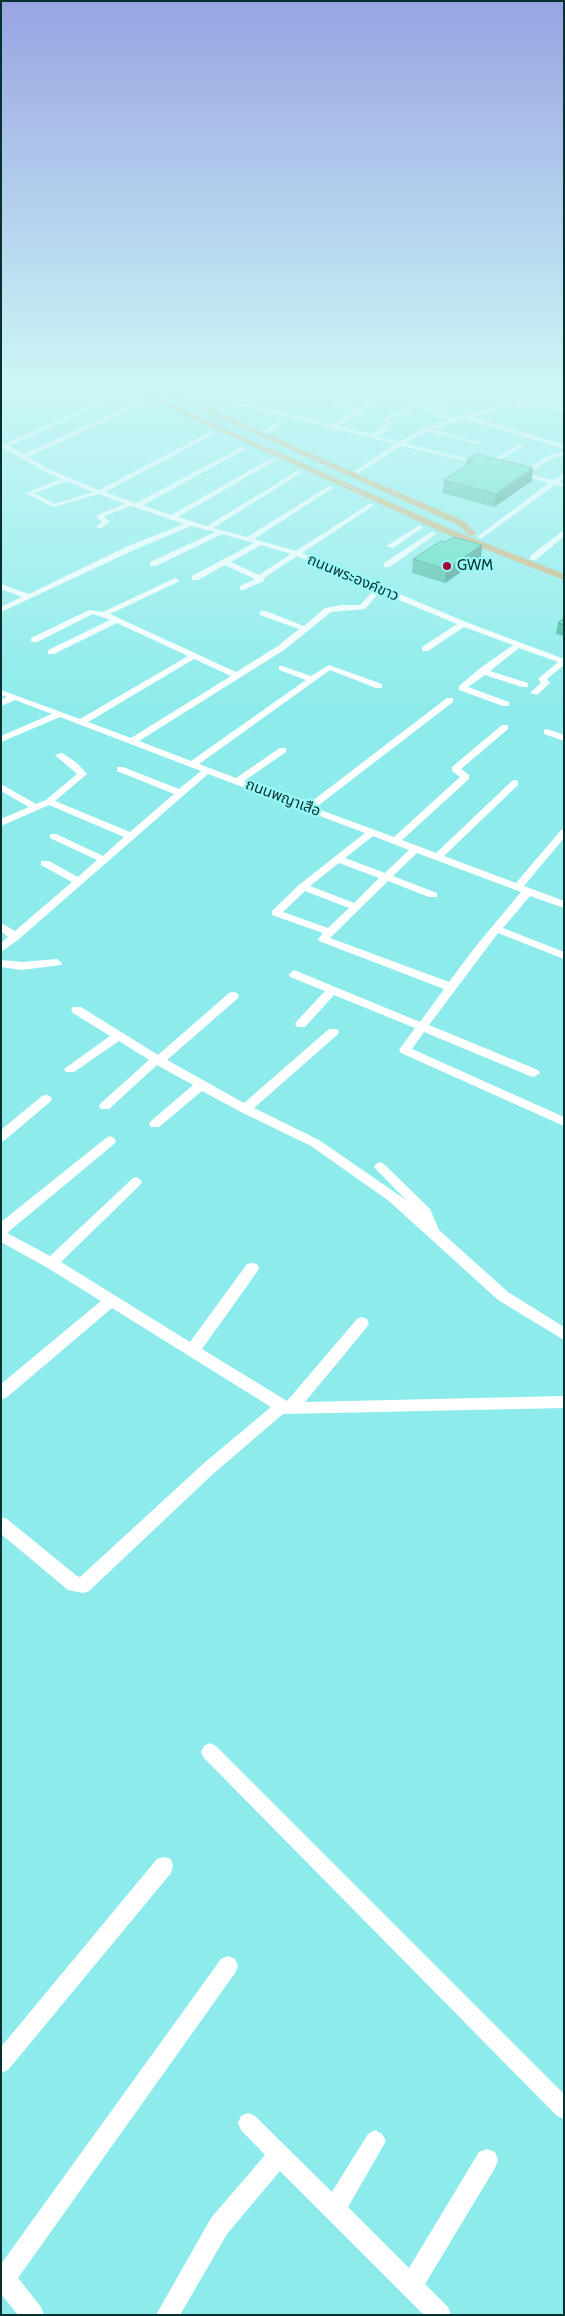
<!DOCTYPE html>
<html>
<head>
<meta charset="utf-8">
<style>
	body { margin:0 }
	#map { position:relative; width:565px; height:2316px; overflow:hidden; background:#8deceb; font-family:Cabin,sans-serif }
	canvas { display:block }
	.frame { position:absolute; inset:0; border:2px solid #053231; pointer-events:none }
</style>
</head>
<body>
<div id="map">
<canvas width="565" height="2316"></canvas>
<div class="frame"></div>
</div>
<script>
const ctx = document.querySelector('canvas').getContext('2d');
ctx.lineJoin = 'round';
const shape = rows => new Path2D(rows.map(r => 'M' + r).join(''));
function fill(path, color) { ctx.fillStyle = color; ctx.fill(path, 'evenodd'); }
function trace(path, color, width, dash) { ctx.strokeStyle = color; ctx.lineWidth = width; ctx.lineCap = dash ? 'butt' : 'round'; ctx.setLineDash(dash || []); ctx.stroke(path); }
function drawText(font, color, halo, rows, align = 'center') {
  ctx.font = font + ' Cabin,"Noto Sans Thai",sans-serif'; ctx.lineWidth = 4.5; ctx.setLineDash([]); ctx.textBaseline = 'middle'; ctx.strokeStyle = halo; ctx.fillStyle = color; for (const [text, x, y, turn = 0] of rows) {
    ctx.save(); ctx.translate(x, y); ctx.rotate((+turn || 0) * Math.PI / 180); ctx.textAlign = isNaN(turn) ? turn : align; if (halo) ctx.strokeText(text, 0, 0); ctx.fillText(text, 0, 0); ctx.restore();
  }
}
fill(shape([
	[261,384,281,387,299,384,281,391,261,384],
	[431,384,443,384,408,394,405,392,431,384],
	[461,384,471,384,521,400,564,388,564,392,473,417,564,445,564,449,466,419,432,429,481,443,481,445,427,431,405,443,483,463,483,465,401,446,352,477,349,475,350,474,395,444,208,397,180,387,185,386,212,395,332,425,355,411,331,406,331,404,360,408,372,401,359,395,364,394,379,401,338,426,370,434,386,426,384,420,388,415,401,412,411,405,407,403,410,401,423,406,452,398,452,400,428,408,454,418,515,402,461,384],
	[416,407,448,420,428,426,399,442,377,436,391,428,390,420,392,417,405,414,416,407],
	[121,392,126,393,9,446,24,454,140,401,145,396,149,396,144,403,28,457,48,469,99,490,210,432,214,432,214,434,105,492,136,503,242,447,246,447,246,449,143,505,171,515,270,459,274,459,274,461,178,517,207,526,297,471,301,471,301,473,213,528,247,537,329,486,333,486,333,488,254,539,296,551,369,504,373,504,373,506,302,553,466,622,564,659,564,665,547,679,550,683,537,695,530,693,541,683,538,679,558,662,519,648,490,671,528,683,528,687,522,687,485,675,468,687,509,702,509,706,503,706,459,690,459,686,479,669,513,645,464,627,428,651,422,651,422,647,457,624,380,592,365,609,331,612,284,650,139,741,191,761,306,680,279,670,279,666,282,666,311,676,329,665,382,684,382,688,376,688,330,670,199,764,236,778,280,748,286,748,286,752,244,781,307,805,447,698,453,698,453,702,315,808,394,837,460,777,452,771,452,767,502,725,508,725,508,729,461,769,469,775,469,779,402,840,436,853,512,781,515,780,518,781,518,785,444,856,516,883,561,830,564,829,564,838,524,886,564,901,564,908,530,896,503,928,564,952,564,959,498,933,429,1025,538,1070,540,1073,534,1077,530,1076,424,1032,412,1049,564,1117,564,1126,401,1053,399,1050,415,1028,334,995,305,1027,297,1027,295,1024,297,1021,325,991,290,977,289,974,294,970,420,1022,444,989,319,941,318,939,323,933,272,915,272,911,299,885,365,833,208,774,19,939,1,952,1,943,8,937,1,931,1,923,15,931,72,882,41,865,41,861,49,861,78,877,97,860,50,838,50,834,56,834,103,856,124,837,49,805,1,826,1,819,29,807,1,791,1,784,36,804,46,800,77,774,55,755,62,753,77,763,87,774,55,801,130,832,174,794,117,771,117,767,123,767,179,789,201,771,60,717,1,742,1,736,52,714,15,700,1,706,1,700,7,697,1,695,1,690,80,719,188,656,117,623,54,654,48,654,48,650,110,620,93,614,37,642,31,642,31,638,89,610,103,612,175,578,179,580,178,582,110,614,236,672,278,646,299,629,260,615,260,611,266,611,304,626,325,608,341,605,360,605,375,589,297,556,264,578,264,581,243,590,240,590,240,586,255,579,225,565,198,580,192,580,192,576,254,543,222,534,156,566,150,566,150,562,215,532,191,526,134,550,1,612,1,607,22,597,1,589,1,584,29,594,128,546,184,524,131,506,104,516,110,522,101,528,97,528,97,526,102,522,97,517,97,515,125,504,99,494,53,507,25,493,61,479,44,471,1,447,1,442,5,444,121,392],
	[67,481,93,492,55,504,34,493,67,481],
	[261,545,291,554,259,575,231,562,261,545],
	[194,659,231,676,131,738,88,722,194,659],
	[373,836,409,850,385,873,345,858,373,836],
	[417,853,521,892,476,946,449,982,330,938,388,881,429,897,437,897,437,893,393,876,417,853],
	[339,863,379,878,354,903,310,886,339,863],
	[305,891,349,908,328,928,283,912,305,891],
	[517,405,559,406,564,408,564,413,558,410,515,408,517,405],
	[279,422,281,425,262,435,257,434,279,422],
	[520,444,525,445,489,466,484,465,520,444],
	[564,451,564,455,552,458,528,474,553,480,564,473,564,478,559,482,564,483,564,487,555,485,482,538,478,538,478,536,549,483,513,473,513,471,522,472,548,456,564,451],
	[420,525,423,527,422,528,393,548,386,546,420,525],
	[564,530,564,536,536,560,530,560,530,556,564,530],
	[431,532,437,533,390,567,384,567,384,563,431,532],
	[547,729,564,735,564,741,544,734,544,730,547,729],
	[57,959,62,963,61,965,22,970,1,967,1,960,22,962,57,959],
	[233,992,237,993,239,996,237,999,167,1060,244,1103,329,1029,337,1029,339,1032,337,1035,254,1108,319,1140,406,1200,374,1167,376,1164,380,1162,384,1164,430,1209,439,1230,508,1292,564,1327,564,1340,498,1300,389,1201,311,1146,241,1112,202,1091,159,1127,151,1127,149,1124,151,1121,193,1085,157,1065,109,1109,101,1109,99,1106,101,1103,149,1060,119,1041,74,1072,66,1072,64,1069,110,1036,73,1013,71,1010,73,1007,81,1007,158,1055,229,993,233,992],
	[46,1095,50,1096,52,1099,50,1102,5,1140,1,1142,1,1130,42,1096,46,1095],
	[110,1136,114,1138,116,1141,114,1144,7,1233,50,1256,132,1179,136,1177,140,1179,142,1182,140,1185,61,1262,190,1342,247,1264,252,1263,257,1264,259,1268,257,1272,202,1349,287,1401,357,1319,362,1317,367,1319,369,1323,367,1327,305,1402,564,1396,564,1408,283,1414,213,1474,89,1591,83,1593,68,1590,1,1534,1,1517,7,1519,77,1576,80,1577,203,1464,271,1407,112,1308,6,1398,1,1399,1,1384,101,1301,46,1267,1,1242,1,1222,106,1138,110,1136],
	[210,1743,216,1746,564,2094,564,2119,557,2116,204,1758,201,1752,204,1746,210,1743],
	[164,1857,171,1859,173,1866,171,1873,8,2070,1,2073,1,2047,157,1859,164,1857],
	[228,1956,235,1959,238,1966,235,1973,18,2278,41,2307,44,2315,18,2315,1,2294,1,2264,221,1959,228,1956],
	[248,2113,255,2116,332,2192,368,2134,375,2130,382,2134,386,2141,382,2148,348,2207,409,2268,479,2152,487,2149,495,2152,498,2160,495,2168,425,2284,448,2307,451,2315,424,2315,280,2171,227,2234,180,2315,156,2315,211,2218,265,2155,241,2130,238,2123,241,2116,248,2113]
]), '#fff');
fill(shape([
	[101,384,110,384,130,395,125,396,101,384],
	[116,384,126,384,450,529,564,574,564,580,444,533,116,384],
	[144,384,154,384,464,521,477,534,470,536,458,525,144,384]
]), '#d1af73');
fill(shape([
	[467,460,532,481,494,507,442,493,444,480,466,466],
	[482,545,481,558,445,583,412,573,413,559],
	[564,618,564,636,556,634,558,623]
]), '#48bba1');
fill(shape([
	[533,468,532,481,494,507,496,494],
	[482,545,481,558,445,583,446,569]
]), '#3b9983');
const building = shape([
	[476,454,533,468,496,494,444,480,473,461,467,460,476,454],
	[454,537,482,545,446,569,413,559,441,541,445,542,454,537],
	[564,618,564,625,558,623,564,618]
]);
fill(building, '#54dabb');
trace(building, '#3b9983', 1);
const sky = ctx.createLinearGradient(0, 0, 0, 709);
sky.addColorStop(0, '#98a4e2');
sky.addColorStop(0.54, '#ccf6f6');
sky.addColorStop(1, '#ccf6f600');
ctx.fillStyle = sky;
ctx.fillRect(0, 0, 565, 709);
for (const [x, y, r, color] of [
	[447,566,5,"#a10135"]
]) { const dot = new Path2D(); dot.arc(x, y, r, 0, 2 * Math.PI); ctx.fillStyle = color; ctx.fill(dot); trace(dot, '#9af9f8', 2); }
drawText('15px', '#053231', '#9af9f8', [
	["GWM",457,566]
], 'left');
drawText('15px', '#053231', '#9af9f8', [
	["ถนนพระองค์ขาว",353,578,23],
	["ถนนพญาเสือ",283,798,21]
]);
</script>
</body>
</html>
